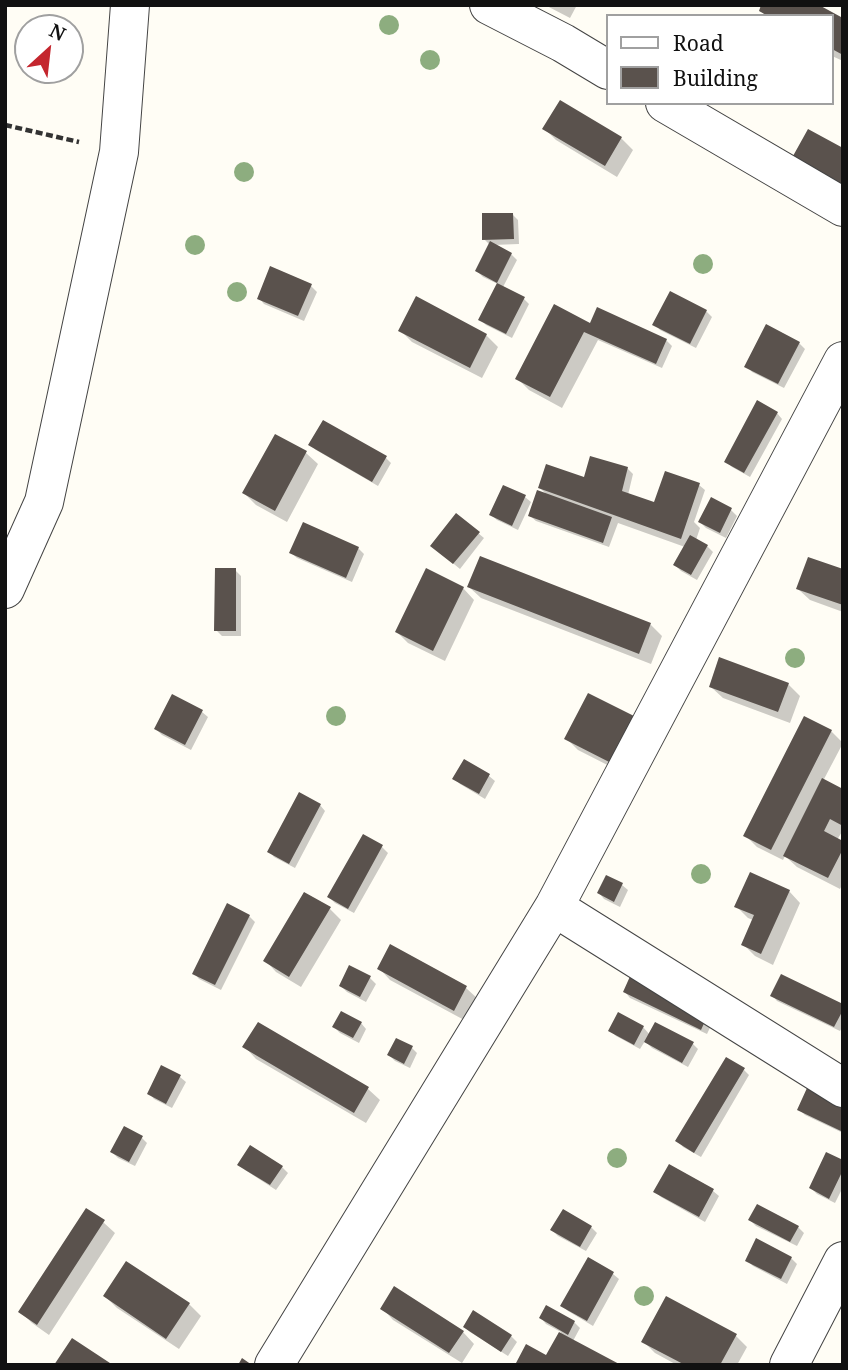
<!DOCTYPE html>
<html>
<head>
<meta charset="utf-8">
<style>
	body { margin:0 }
	#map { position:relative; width:848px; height:1370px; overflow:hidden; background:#fffdf5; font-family:"Noto Serif",serif }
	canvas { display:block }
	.frame { position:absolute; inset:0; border:7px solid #111; pointer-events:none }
	.legend { position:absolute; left:606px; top:14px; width:228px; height:91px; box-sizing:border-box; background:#fff; border:2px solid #a0a0a0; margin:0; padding:9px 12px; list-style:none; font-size:21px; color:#111 }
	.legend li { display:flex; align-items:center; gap:14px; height:35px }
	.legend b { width:35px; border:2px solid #a0a0a0 }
	.north { position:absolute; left:14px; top:14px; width:70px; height:70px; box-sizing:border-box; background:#fff; border:2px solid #a0a0a0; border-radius:50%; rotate:27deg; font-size:19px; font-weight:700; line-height:28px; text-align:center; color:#111 }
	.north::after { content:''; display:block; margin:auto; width:24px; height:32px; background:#c4262e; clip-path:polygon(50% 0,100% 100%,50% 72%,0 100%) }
</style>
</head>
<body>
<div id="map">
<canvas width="848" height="1370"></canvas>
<div class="frame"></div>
<ul class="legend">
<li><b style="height:9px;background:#fff"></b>Road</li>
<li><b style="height:19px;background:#5a524d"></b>Building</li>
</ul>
<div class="north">N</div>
</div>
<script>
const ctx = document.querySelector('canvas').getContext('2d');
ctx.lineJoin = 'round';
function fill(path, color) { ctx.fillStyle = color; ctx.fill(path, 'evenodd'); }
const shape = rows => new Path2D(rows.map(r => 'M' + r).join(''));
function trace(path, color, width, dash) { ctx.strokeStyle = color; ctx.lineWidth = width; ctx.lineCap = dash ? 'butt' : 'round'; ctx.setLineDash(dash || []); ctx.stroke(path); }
fill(shape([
	[545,5,577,5,570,18],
	[763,5,820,5,819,7,842,19,843,17,843,61,832,56,832,16,766,16,761,11],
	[545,129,621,138,633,150,617,177,556,140],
	[513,215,518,220,519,244,493,245,511,254,517,260,503,287,523,298,529,304,512,338,486,325,480,319,498,284,483,277,477,271,490,245,484,239],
	[311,286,317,292,304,321,264,304,259,298],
	[670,293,706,311,712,317,696,348,660,330,655,324],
	[588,324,666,340,672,346,662,368,598,340,562,408,529,390,517,378],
	[400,330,486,335,498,347,482,378,412,342],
	[799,343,805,349,784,388,752,372,747,366],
	[777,413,782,419,750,477,732,467,726,461],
	[275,436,306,453,318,464,287,522,256,505,244,493],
	[310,445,386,458,391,463,378,486,316,450],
	[627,468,633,474,628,495,661,507,666,473,699,485,705,490,694,522,700,528,696,540,707,546,713,552,697,580,681,571,675,565,685,547,618,523,609,547,536,521,530,516,548,496,540,488,585,480],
	[525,497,531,502,518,530,497,520,491,515],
	[712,500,731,510,737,516,726,538,706,528,700,522],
	[478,533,484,538,460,569,438,551],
	[358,548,364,554,352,582,297,558,291,553],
	[481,559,651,625,662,636,651,664,481,598,469,587],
	[235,570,241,576,241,636,222,636,216,630],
	[843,571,843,612,810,600,798,589],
	[463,588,474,600,445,661,408,643,397,632],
	[788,684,800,696,790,723,723,698,711,687],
	[202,712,208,717,191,750,162,735,156,729],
	[639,721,629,776,578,750,567,739],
	[831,731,843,743,823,781,843,790,843,830,837,840,843,843,843,883,840,889,797,867,785,856,783,860,757,847,745,835],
	[465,762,489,776,495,781,485,799,460,784,455,779],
	[320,805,325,811,295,868,274,857,269,851],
	[364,837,382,847,388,853,354,913,335,903,329,897],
	[607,877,622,885,628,890,620,907,604,899,599,893],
	[789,891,800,903,773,965,755,956,743,944,753,920,748,918,737,907],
	[228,906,249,916,255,922,221,990,199,979,194,973],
	[330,909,341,920,301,987,276,972,265,960],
	[391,947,466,988,478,999,466,1021,390,980,379,968],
	[350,968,370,978,376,984,366,1002,347,992,341,986],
	[625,992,715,1017,707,1034,630,998],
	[772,995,843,1006,843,1026,840,1031,777,1001],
	[361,1023,366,1029,359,1043,340,1033,334,1027],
	[259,1024,368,1089,380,1100,366,1123,256,1059,245,1047],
	[643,1027,650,1035,693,1044,698,1049,688,1067,652,1048,645,1041,640,1049,616,1036,610,1030],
	[412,1048,417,1053,410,1068,395,1061,389,1055],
	[744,1070,749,1075,701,1157,683,1147,678,1141],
	[180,1077,186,1082,172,1108,154,1099,149,1093],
	[843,1107,843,1133,805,1115,799,1109],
	[142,1138,147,1143,135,1166,118,1158,112,1152],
	[250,1147,282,1167,288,1173,276,1190,245,1170,240,1164],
	[843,1161,843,1187,835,1203,817,1194,811,1188],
	[669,1166,713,1191,719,1196,705,1222,661,1197,655,1191],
	[758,1206,798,1227,804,1233,797,1246,756,1226,750,1220],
	[103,1222,115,1233,49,1335,32,1323,20,1311],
	[591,1227,597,1233,586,1251,558,1236,552,1230],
	[757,1241,791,1258,797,1264,787,1284,753,1266,747,1260],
	[588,1259,613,1274,619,1279,593,1326,568,1311,562,1306],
	[105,1296,189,1304,201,1316,179,1349,117,1308],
	[382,1308,463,1332,474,1344,462,1363,393,1320],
	[474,1313,511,1336,517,1342,508,1356,470,1332,465,1327],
	[541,1318,574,1322,580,1328,573,1341,547,1357,561,1332,546,1324],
	[735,1335,747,1347,737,1365,677,1365,655,1353,644,1342]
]), '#0003');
fill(shape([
	[761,5,819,5,841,17,843,13,843,55,832,49,832,16,768,16,759,11],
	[560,100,622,137,605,166,542,129],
	[808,129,843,148,843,185,793,156],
	[482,213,513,213,514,239,482,240],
	[490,241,512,253,497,283,475,271],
	[270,266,312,284,298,316,257,299],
	[497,283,525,297,506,334,478,320],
	[670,291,707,310,690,344,652,325],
	[416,296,487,334,470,368,398,331],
	[554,304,590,323,597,307,667,339,656,364,584,332,550,397,515,379],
	[766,324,800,342,778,384,744,367],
	[757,400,778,412,744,473,724,462],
	[323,420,387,456,372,482,308,445],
	[275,434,307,451,275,511,242,493],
	[590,456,628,467,622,491,654,502,665,471,700,483,681,539,538,488,546,464,584,477],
	[503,485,526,495,512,526,489,515],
	[537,490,612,517,603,543,528,516],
	[711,497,732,508,720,533,698,522],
	[456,513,480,532,453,564,430,546],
	[303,522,359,547,346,578,289,553],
	[690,535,708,545,691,575,673,565],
	[480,556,651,623,639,654,467,587],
	[808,557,843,569,843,605,796,589],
	[215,568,236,568,236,631,214,631],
	[426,568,464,587,433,651,395,632],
	[719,657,789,683,778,712,709,687],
	[588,693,640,719,617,766,564,739],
	[172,694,203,710,185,745,154,729],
	[804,716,832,730,771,850,743,836],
	[464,759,490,774,479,794,452,779],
	[822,778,843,789,843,826,830,819,824,831,843,841,843,849,828,878,783,856],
	[299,792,321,804,289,864,267,852],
	[363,834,383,845,348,909,327,897],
	[750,872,790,890,761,954,741,945,754,915,734,907],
	[606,875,623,883,614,902,597,893],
	[304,892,331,907,289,977,263,961],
	[227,903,250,915,215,985,192,974],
	[390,944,467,986,454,1011,377,969],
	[349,965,371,976,360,997,339,986],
	[632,972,710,1010,701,1030,623,992],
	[781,974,843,1004,843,1010,834,1027,770,996],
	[341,1011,362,1022,353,1038,332,1027],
	[618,1012,644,1026,634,1045,608,1031],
	[258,1022,369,1087,354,1113,242,1047],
	[655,1022,694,1042,682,1063,644,1042],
	[396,1038,413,1046,404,1064,387,1055],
	[726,1057,745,1068,694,1153,675,1141],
	[161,1065,181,1075,166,1104,147,1094],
	[807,1088,843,1105,843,1132,797,1110],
	[124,1126,143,1136,129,1162,110,1152],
	[250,1145,283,1166,270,1185,237,1165],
	[826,1152,843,1160,843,1170,829,1199,809,1188],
	[669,1164,714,1189,699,1217,653,1192],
	[757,1204,799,1226,790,1242,748,1220],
	[86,1208,105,1220,37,1325,18,1312],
	[563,1209,592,1226,580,1247,550,1230],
	[756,1238,792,1257,781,1279,745,1261],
	[588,1257,614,1272,587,1321,560,1306],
	[126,1261,190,1303,166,1339,103,1296],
	[394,1286,464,1331,449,1353,380,1309],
	[666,1296,737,1334,720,1365,685,1365,641,1342],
	[546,1305,575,1321,568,1335,539,1318],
	[473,1310,512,1335,501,1352,463,1327],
	[559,1332,621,1365,519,1365,516,1363,526,1344,546,1355],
	[72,1338,113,1365,54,1365],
	[242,1358,252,1365,238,1365]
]), '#5a524d');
const minor = shape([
	[489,5,563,43,608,70],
	[665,103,843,207],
	[5,589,44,502,119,152,130,5],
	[554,907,843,1088],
	[274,1365,554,907,843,361],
	[789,1365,843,1261]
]);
trace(minor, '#444', 40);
trace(shape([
	[5,125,79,142]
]), '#333', 4.5, [7, 3.5]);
trace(minor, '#fff', 38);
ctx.fillStyle = '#8dad7f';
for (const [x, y] of [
	[389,25],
	[430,60],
	[244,172],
	[195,245],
	[703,264],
	[237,292],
	[795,658],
	[336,716],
	[701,874],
	[617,1158],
	[644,1296]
]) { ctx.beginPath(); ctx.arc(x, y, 10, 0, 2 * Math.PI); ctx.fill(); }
</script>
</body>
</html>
